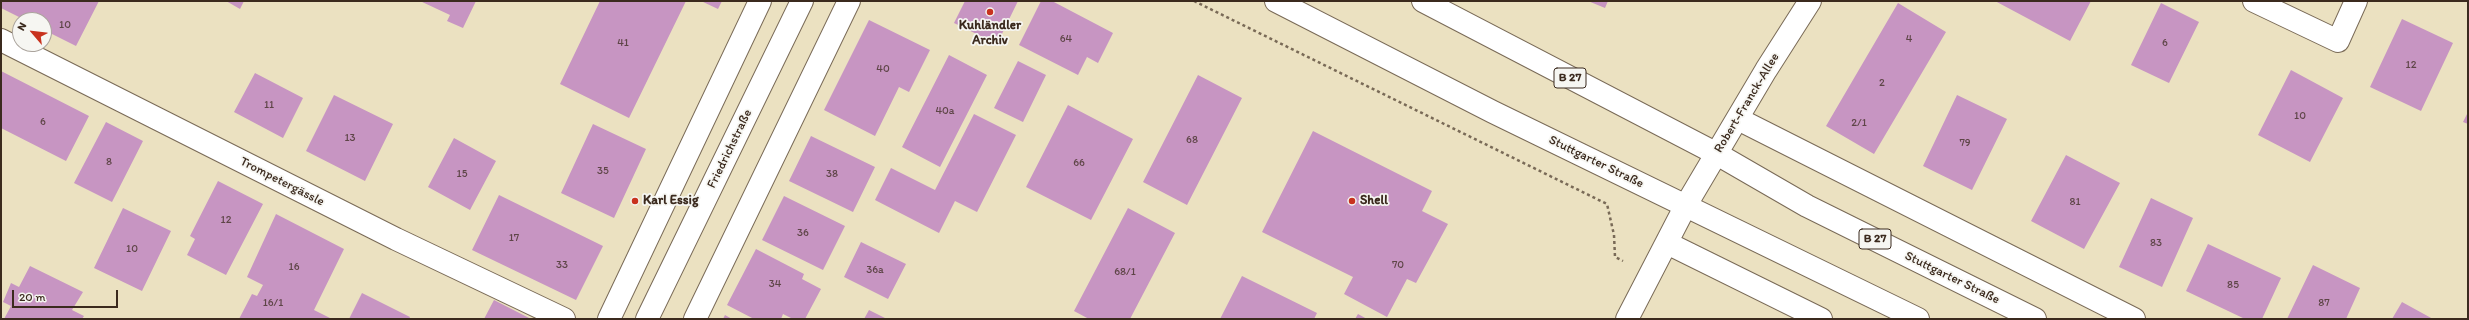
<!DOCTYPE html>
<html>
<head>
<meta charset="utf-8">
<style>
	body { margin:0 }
	#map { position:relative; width:2469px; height:320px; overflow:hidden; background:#ebe1c1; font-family:Itim,sans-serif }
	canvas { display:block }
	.frame { position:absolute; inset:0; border:2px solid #3b2a1e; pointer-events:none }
	.north { position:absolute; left:12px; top:12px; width:40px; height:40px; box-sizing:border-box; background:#f6f6f2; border:1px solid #aba49d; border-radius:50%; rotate:298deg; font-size:11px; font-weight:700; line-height:16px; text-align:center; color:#3b2a1e }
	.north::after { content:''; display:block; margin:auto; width:14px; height:18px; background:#c8321e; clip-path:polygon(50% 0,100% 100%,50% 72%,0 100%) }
	.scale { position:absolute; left:12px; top:290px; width:106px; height:18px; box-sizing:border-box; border:2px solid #3b2a1e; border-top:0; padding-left:5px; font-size:12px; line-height:14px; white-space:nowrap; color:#3b2a1e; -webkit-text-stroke:3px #f6f6f2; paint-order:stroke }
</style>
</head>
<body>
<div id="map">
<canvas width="2469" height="320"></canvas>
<div class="frame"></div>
<div class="north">N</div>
<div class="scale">20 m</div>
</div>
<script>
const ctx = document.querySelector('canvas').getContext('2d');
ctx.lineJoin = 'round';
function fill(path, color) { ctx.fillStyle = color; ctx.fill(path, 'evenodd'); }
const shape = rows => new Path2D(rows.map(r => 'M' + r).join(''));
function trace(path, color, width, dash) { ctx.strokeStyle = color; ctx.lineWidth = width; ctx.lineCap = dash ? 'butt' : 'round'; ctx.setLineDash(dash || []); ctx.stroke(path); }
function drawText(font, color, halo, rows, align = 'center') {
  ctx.font = font + ' Itim,sans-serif'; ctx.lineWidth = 3.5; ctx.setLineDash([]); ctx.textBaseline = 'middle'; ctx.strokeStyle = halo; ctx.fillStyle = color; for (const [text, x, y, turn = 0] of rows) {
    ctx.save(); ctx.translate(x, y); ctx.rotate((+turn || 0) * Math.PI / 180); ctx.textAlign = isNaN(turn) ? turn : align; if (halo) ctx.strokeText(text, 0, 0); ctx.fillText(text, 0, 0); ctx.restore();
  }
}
fill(shape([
	[1,1,99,1,76,46,44,30,44,20,25,20,1,8],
	[226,1,244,1,240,9],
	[420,1,476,1,463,28,447,21,450,15],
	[600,1,686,1,629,118,560,84],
	[701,1,722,1,718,9],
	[965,1,1018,1,997,44,954,23],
	[1041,1,1052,1,1113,33,1098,63,1087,57,1078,75,1019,45],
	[1588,1,1608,1,1605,8],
	[1995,1,2091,1,2070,41],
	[1898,3,1946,32,1874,154,1826,126],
	[2161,3,2199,22,2169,83,2131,65],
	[2402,19,2453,43,2421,111,2370,87],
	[869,20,930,50,909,92,899,87,875,136,824,110],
	[949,55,987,75,940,167,902,147],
	[1018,61,1046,75,1023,122,994,108],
	[2291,70,2343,98,2310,162,2258,135],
	[1,71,89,116,66,161,1,128],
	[255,73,303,98,283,138,234,112],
	[1198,75,1242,98,1187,205,1143,182],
	[334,95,393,124,365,181,306,151],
	[1957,95,2007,119,1972,190,1923,166],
	[1068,105,1133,139,1091,220,1026,187],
	[2468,112,2468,124,2463,122],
	[974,114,1016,135,977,212,955,201,939,233,875,200,891,168,935,190],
	[106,122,143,141,112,202,74,183],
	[593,124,646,149,614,218,561,193],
	[1313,131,1432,191,1422,211,1448,224,1416,283,1407,279,1387,317,1344,294,1353,277,1262,232],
	[811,136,875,167,853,212,789,181],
	[454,138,496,161,470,210,428,187],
	[2066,155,2120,183,2084,249,2031,221],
	[218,181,263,204,226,275,187,255,195,239,190,236],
	[499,195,603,246,576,300,472,250],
	[784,196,845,226,823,270,762,240],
	[2151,198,2193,218,2162,287,2119,267],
	[123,208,171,231,142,291,94,268],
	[1128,208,1175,233,1130,319,1089,319,1074,311],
	[276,214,344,249,314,310,332,319,239,319,252,294,257,296,263,285,247,277],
	[861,242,906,264,888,299,844,277],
	[2208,244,2281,278,2262,319,2245,319,2186,291],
	[756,249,804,274,802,279,821,289,805,319,793,319,783,314,781,319,754,319,727,305],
	[2313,265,2360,288,2346,319,2287,319],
	[30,266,83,292,72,310,84,316,82,319,4,319,11,306,3,302,11,283,19,287],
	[1242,276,1317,313,1314,319,1220,319],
	[362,293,410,317,409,319,349,319],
	[494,300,531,319,484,319],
	[2402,302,2433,319,2392,319],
	[869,310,887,319,864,319],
	[1358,314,1367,319,1355,319],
	[725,315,732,319,723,319]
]), '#c795c2');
const street = shape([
	[2254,1,2338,41,2356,1],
	[1,40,396,239,564,319],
	[1738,119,2134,319],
	[1667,243,1821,319],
	[1627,319,1686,205]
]);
const secondary = shape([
	[1686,205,1766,70,1810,1],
	[609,319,760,1],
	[647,319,802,1],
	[695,319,849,1]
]);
const primary = shape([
	[1276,1,1493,112,1918,319],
	[1423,1,1717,154,1807,206,2035,319]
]);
trace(street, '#796a57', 24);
trace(secondary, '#796a57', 24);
trace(primary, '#796a57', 24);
trace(shape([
	[1194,1,1607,204,1614,235,1615,257,1623,261]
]), '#796a57', 2.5, [3, 3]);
trace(street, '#fff', 22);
trace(secondary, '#fff', 22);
trace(primary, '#fff', 22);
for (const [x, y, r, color] of [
	[990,12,4,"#c8321e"],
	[635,201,4,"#c8321e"],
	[1352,201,4,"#c8321e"]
]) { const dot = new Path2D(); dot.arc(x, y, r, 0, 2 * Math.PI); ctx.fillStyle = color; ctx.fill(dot); trace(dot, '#f6f6f2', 1.5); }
drawText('11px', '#5e4547', null, [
	["10",65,25],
	["64",1066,39],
	["4",1909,39],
	["41",623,43],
	["6",2165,43],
	["12",2411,65],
	["40",883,69],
	["2",1882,83],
	["11",269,105],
	["40a",945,111],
	["10",2300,116],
	["6",43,122],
	["2/1",1859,123],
	["13",350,138],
	["68",1192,140],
	["79",1965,143],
	["8",109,162],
	["66",1079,163],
	["35",603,171],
	["15",462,174],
	["38",832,174],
	["81",2075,202],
	["12",226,220],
	["36",803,233],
	["17",514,238],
	["83",2156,243],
	["10",132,249],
	["33",562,265],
	["70",1398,265],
	["16",294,267],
	["36a",875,270],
	["68/1",1125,272],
	["34",775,284],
	["85",2233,285],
	["16/1",273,303],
	["87",2324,303]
]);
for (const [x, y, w] of [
	[1570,78,32],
	[1875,239,32]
]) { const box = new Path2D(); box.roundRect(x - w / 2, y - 10, w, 20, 3); ctx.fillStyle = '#f6f6f2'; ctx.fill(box); trace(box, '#3b2a1e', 1); }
drawText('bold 12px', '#3b2a1e', null, [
	["B 27",1570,78],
	["B 27",1875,239]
]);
drawText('bold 13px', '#3b2a1e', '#f6f6f2', [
	["Kuhländler",990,26,"center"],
	["Archiv",990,41,"center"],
	["Karl Essig",643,201],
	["Shell",1360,201]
], 'left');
drawText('13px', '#3b2a1e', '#f6f6f2', [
	["Robert-Franck-Allee",1747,103,-59],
	["Friedrichstraße",730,149,-64],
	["Stuttgarter Straße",1596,162,26],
	["Trompetergässle",282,182,27],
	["Stuttgarter Straße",1952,278,26]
]);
</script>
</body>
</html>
